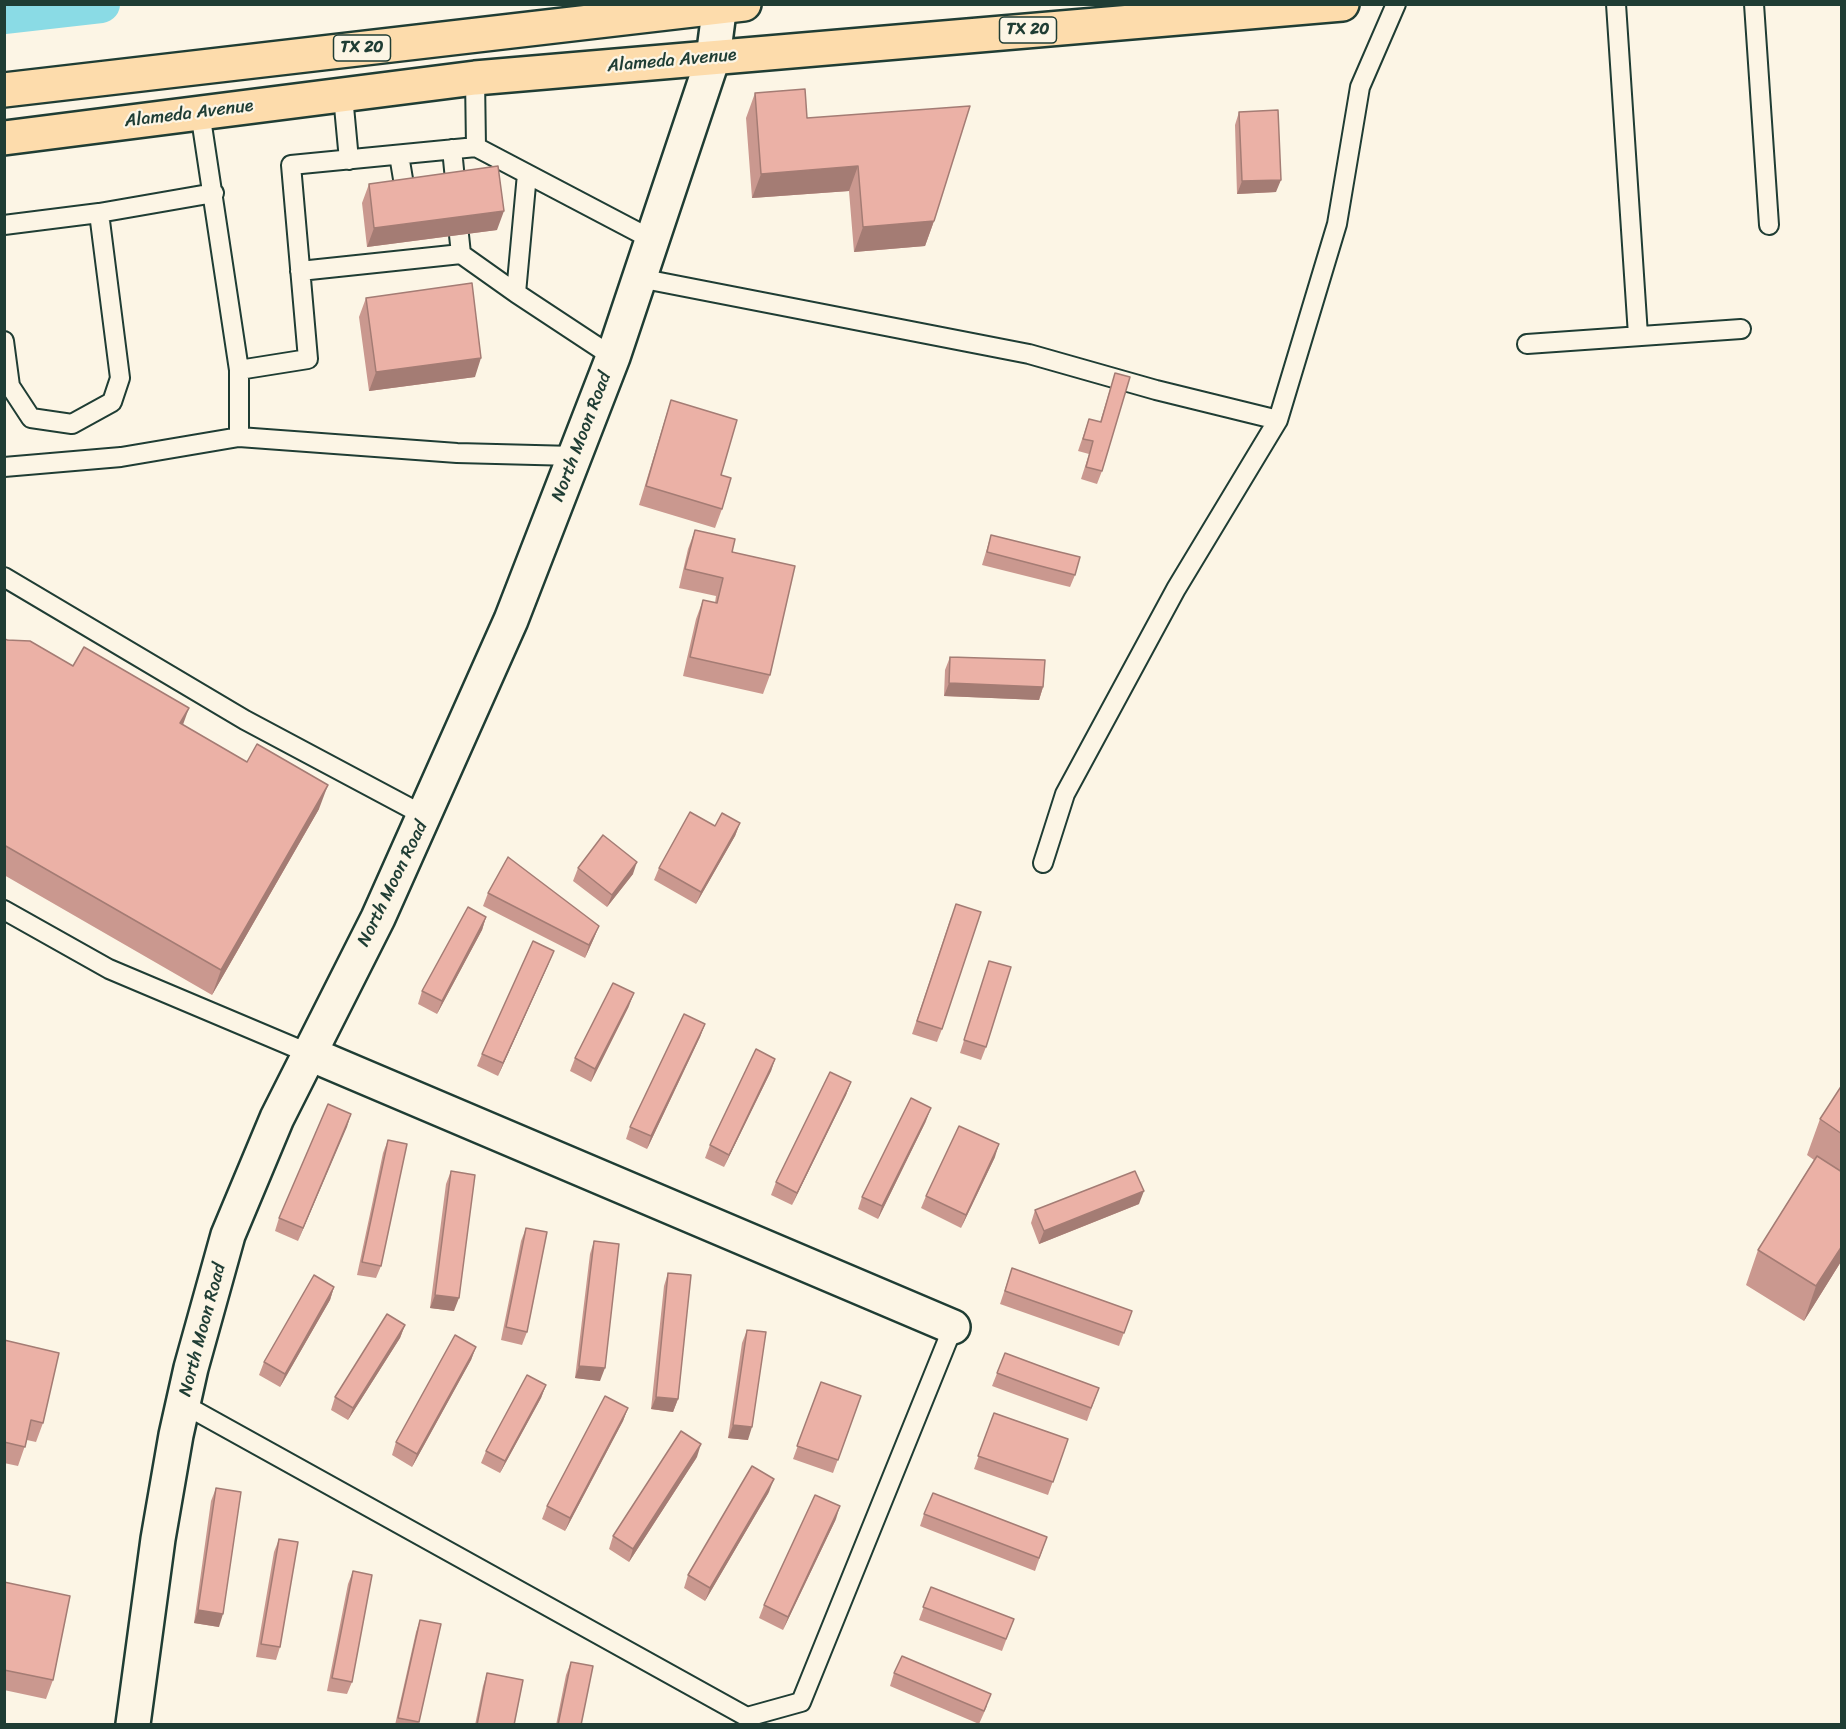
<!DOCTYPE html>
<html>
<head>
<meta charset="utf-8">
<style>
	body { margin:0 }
	#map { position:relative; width:1846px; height:1729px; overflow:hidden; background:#fcf5e5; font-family:Sriracha,sans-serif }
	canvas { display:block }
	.frame { position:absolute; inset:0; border:6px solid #1f3d34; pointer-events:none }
</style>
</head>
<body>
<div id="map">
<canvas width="1846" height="1729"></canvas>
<div class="frame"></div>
</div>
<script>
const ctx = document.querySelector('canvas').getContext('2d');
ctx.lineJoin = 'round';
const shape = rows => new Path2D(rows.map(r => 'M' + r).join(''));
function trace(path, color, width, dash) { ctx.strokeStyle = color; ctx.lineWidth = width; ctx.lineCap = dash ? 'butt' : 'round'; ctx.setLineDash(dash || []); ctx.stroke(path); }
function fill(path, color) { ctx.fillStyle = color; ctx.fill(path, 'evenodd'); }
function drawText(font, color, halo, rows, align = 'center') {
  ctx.font = font + ' Sriracha,sans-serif'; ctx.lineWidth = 4.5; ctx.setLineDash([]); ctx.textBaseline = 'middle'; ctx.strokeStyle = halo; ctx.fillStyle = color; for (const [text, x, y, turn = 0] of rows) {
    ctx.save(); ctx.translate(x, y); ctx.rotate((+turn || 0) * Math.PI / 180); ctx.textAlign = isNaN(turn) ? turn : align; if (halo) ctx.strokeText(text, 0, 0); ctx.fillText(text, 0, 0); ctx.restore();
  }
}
trace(shape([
	[4,15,101,4]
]), '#8adbe5', 38);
const lane = shape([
	[1616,4,1638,335],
	[1754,4,1769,225],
	[343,96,349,160],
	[200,112,239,370,239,437,457,453,574,456],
	[476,147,651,239],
	[452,149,456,190],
	[399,155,406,197],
	[527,174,516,293,613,357],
	[99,213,214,193],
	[4,225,99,213,120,378,112,402,72,424,31,418,10,386,4,341],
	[461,254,516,293],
	[300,271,461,254,459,235],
	[639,278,1029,354,1156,390,1278,420],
	[1527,344,1741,329],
	[239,370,308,359,291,165,476,147,475,78],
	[4,467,121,457,239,437],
	[4,577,245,720,425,816],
	[1043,863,1065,794,1176,589,1278,420,1337,224,1360,87,1396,4],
	[4,910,109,969,308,1053],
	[183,1404,747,1717,801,1702,953,1327]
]);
const street = shape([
	[308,1053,953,1327]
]);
const secondary = shape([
	[133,1724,158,1539,176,1435,191,1368,228,1235,277,1118,378,918,511,620,613,357,713,58,720,4]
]);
const primary = shape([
	[4,90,744,4],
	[4,138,475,78,1342,4]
]);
trace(lane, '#1f3d34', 22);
trace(street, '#1f3d34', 38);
trace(secondary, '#1f3d34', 38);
trace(primary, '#1f3d34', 38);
trace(lane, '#fcf5e5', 18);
trace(street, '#fcf5e5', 33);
trace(secondary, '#fcf5e5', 33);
trace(primary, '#fddcac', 33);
fill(shape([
	[755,93,807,118,934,221,925,246,854,252,849,191,752,198,746,118],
	[1239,112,1276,192,1237,194,1235,125],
	[369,184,497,230,367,247,362,203],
	[366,298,475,377,369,391,359,317],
	[1115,373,1102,471,1097,484,1081,479,1089,454,1078,451,1089,419,1100,422],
	[671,400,721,475,722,509,715,528,639,505,665,419],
	[695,530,732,552,770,675,763,694,683,676,696,619,703,600,715,603,716,596,679,588,688,549],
	[991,535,1075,575,1070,587,982,565],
	[4,638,73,666,183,725,319,809,212,995,4,875],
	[950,657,1043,687,1039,700,944,696,945,670],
	[740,823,735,836,696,904,654,880,659,868,715,826],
	[578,868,633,874,607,907,573,881],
	[488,893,599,926,594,938,585,958,483,906],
	[486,917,482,930,437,1014,418,1004,422,991],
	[951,917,942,1029,937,1042,912,1034],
	[989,961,986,1047,981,1060,960,1053],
	[549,963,498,1076,477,1066,482,1054],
	[629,1006,591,1082,570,1071,575,1058],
	[705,1024,700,1037,647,1149,626,1139,630,1127],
	[775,1059,771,1071,724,1167,705,1158,710,1145],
	[851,1082,846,1095,792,1205,771,1195,776,1182],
	[1842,1085,1842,1260,1804,1321,1746,1285,1758,1250,1814,1160,1807,1155,1820,1119],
	[351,1114,298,1241,275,1231,279,1218],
	[926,1121,878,1219,858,1209,862,1197],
	[388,1140,381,1266,376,1278,357,1275,383,1153],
	[995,1157,961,1228,921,1208,926,1196],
	[451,1171,454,1311,430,1308,446,1184],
	[1139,1204,1039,1244,1031,1223,1035,1210],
	[526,1228,527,1332,522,1345,501,1340,521,1241],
	[594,1241,600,1381,575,1378,590,1254],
	[1012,1268,1132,1311,1119,1346,1000,1304],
	[668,1273,678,1399,673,1412,651,1409,664,1286],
	[334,1287,330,1300,280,1387,259,1375,264,1362],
	[405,1325,400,1338,348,1420,331,1410,335,1397],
	[747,1330,748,1440,728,1438,742,1343],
	[4,1340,43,1423,36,1442,27,1440,18,1466,4,1463],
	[476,1347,471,1360,412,1467,392,1455,396,1442],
	[1005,1353,1099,1388,1087,1421,992,1386],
	[821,1382,861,1396,833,1473,793,1459],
	[546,1385,541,1398,500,1473,481,1463,486,1451],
	[628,1408,623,1421,565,1531,542,1519,547,1506],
	[994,1413,1068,1439,1048,1495,974,1469],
	[697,1457,629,1562,609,1549,613,1536],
	[216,1488,219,1627,194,1623,211,1501],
	[769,1492,705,1601,684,1588,688,1575],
	[924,1514,1047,1537,1035,1571,920,1526],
	[836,1519,783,1630,759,1618,764,1605],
	[279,1539,280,1647,276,1660,256,1657,274,1552],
	[353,1571,352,1682,347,1694,327,1691,348,1584],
	[4,1582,53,1680,46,1699,4,1690],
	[931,1587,1014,1619,1002,1651,919,1620],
	[420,1620,441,1624,418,1725,395,1725,416,1632],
	[571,1662,581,1725,556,1725,566,1675],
	[487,1673,514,1725,475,1725,483,1686],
	[894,1673,987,1706,979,1724,890,1686]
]), '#ca988f');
fill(shape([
	[858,166,849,191,752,198,761,174],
	[1281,180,1276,192,1237,194,1242,181],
	[504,211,497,230,367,247,374,228],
	[934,221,925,246,854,252,863,227],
	[481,358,475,377,369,391,376,372],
	[949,683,1043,687,1039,700,944,696],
	[189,708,180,733,180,723],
	[328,785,319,809,212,995,221,970],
	[740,823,735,836,696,904,701,892],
	[637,862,633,874,607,907,612,895],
	[486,917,482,930,437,1014,442,1001],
	[599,926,594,938,585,958,589,945],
	[554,951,549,963,498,1076,503,1063],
	[634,993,629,1006,591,1082,595,1069],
	[705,1024,700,1037,647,1149,651,1136],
	[775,1059,771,1071,724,1167,729,1155],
	[851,1082,846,1095,792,1205,797,1193],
	[931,1108,926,1121,878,1219,882,1206],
	[351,1114,347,1127,298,1241,303,1228],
	[999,1144,995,1157,961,1228,966,1215],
	[1144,1191,1139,1204,1039,1244,1044,1231],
	[1842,1246,1842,1260,1804,1321,1816,1286],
	[334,1287,330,1300,280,1387,285,1374],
	[435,1295,459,1298,454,1311,430,1308],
	[405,1325,400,1338,348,1420,353,1408],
	[476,1347,471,1360,412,1467,417,1454],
	[579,1366,605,1368,600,1381,575,1378],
	[546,1385,541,1398,500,1473,505,1461],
	[656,1397,678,1399,673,1412,651,1409],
	[628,1408,623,1421,565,1531,570,1518],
	[733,1425,752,1427,748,1440,728,1438],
	[701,1444,697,1457,629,1562,633,1549],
	[774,1479,769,1492,705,1601,710,1588],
	[840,1506,836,1519,783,1630,788,1617],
	[198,1610,223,1614,219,1627,194,1623]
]), '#a47c74');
const building = shape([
	[805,89,807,118,970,106,934,221,863,227,858,166,761,174,755,93,805,89],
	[1278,110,1281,180,1242,181,1239,112,1278,110],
	[498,166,504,211,374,228,369,184,498,166],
	[472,283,481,358,376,372,366,298,472,283],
	[1115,373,1130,377,1102,471,1086,467,1093,441,1083,439,1089,419,1101,422,1115,373],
	[671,400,737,420,721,475,731,478,722,509,646,486,671,400],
	[695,530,735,539,732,552,795,566,770,675,690,657,703,600,717,603,723,578,685,569,695,530],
	[991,535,1080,557,1075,575,987,552,991,535],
	[4,638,7,640,30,641,73,666,84,647,189,708,180,723,247,762,257,744,328,785,221,970,4,845,4,638],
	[950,657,1045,660,1043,687,949,683,950,657],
	[690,812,715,826,722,813,740,823,701,892,659,868,690,812],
	[603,835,637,862,612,895,578,868,603,835],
	[508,857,599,926,589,945,488,893,508,857],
	[956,904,981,912,942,1029,917,1021,956,904],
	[468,907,486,917,442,1001,422,991,468,907],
	[533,941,554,951,503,1063,482,1054,533,941],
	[989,961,1011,967,986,1047,964,1040,989,961],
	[613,983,634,993,595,1069,575,1058,613,983],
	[684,1014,705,1024,651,1136,630,1127,684,1014],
	[756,1049,775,1059,729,1155,710,1145,756,1049],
	[830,1072,851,1082,797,1193,776,1182,830,1072],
	[1842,1085,1842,1134,1820,1119,1842,1085],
	[911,1098,931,1108,882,1206,862,1197,911,1098],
	[328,1104,351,1114,303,1228,279,1218,328,1104],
	[959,1126,999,1144,966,1215,926,1196,959,1126],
	[388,1140,407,1144,381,1266,362,1262,388,1140],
	[1817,1156,1842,1172,1842,1246,1816,1286,1758,1250,1817,1156],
	[451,1171,475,1175,459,1298,435,1295,451,1171],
	[1135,1171,1144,1191,1044,1231,1035,1210,1135,1171],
	[526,1228,547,1232,527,1332,506,1327,526,1228],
	[594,1241,619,1244,605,1368,579,1366,594,1241],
	[1012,1268,1132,1311,1124,1333,1005,1291,1012,1268],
	[668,1273,691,1275,678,1399,656,1397,668,1273],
	[314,1275,334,1287,285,1374,264,1362,314,1275],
	[387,1314,405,1325,353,1408,335,1397,387,1314],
	[747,1330,766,1332,752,1427,733,1425,747,1330],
	[455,1335,476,1347,417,1454,396,1442,455,1335],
	[4,1340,59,1353,43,1423,31,1420,25,1447,4,1442,4,1340],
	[1005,1353,1099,1388,1091,1408,997,1373,1005,1353],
	[527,1375,546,1385,505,1461,486,1451,527,1375],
	[821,1382,861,1396,838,1460,797,1446,821,1382],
	[605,1396,628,1408,570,1518,547,1506,605,1396],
	[994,1413,1068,1439,1053,1482,978,1456,994,1413],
	[681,1431,701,1444,633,1549,613,1536,681,1431],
	[752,1466,774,1479,710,1588,688,1575,752,1466],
	[216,1488,241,1492,223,1614,198,1610,216,1488],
	[933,1493,1047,1537,1039,1558,924,1514,933,1493],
	[815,1495,840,1506,788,1617,764,1605,815,1495],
	[279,1539,298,1542,280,1647,261,1644,279,1539],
	[353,1571,372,1575,352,1682,332,1678,353,1571],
	[4,1582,70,1596,53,1680,4,1670,4,1582],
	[931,1587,1014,1619,1006,1639,923,1607,931,1587],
	[420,1620,441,1624,419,1722,398,1718,420,1620],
	[902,1656,991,1694,984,1711,894,1673,902,1656],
	[571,1662,593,1666,581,1725,558,1725,571,1662],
	[487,1673,523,1680,514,1725,477,1725,487,1673]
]);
fill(building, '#ebb1a6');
trace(building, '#a47c74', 1.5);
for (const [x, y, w] of [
	[1028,30,57],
	[362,48,57]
]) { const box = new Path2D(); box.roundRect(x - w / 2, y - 13, w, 26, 4.5); ctx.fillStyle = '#fcf5e5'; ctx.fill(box); trace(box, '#1f3d34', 1.5); }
drawText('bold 16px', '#1f3d34', null, [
	["TX 20",1028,30],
	["TX 20",362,48]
]);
drawText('18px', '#1f3d34', '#fcf5e5', [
	["Alameda Avenue",672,61,-5],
	["Alameda Avenue",189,114,-7],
	["North Moon Road",582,437,-69],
	["North Moon Road",393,884,-64],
	["North Moon Road",203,1330,-75]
]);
</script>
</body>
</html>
